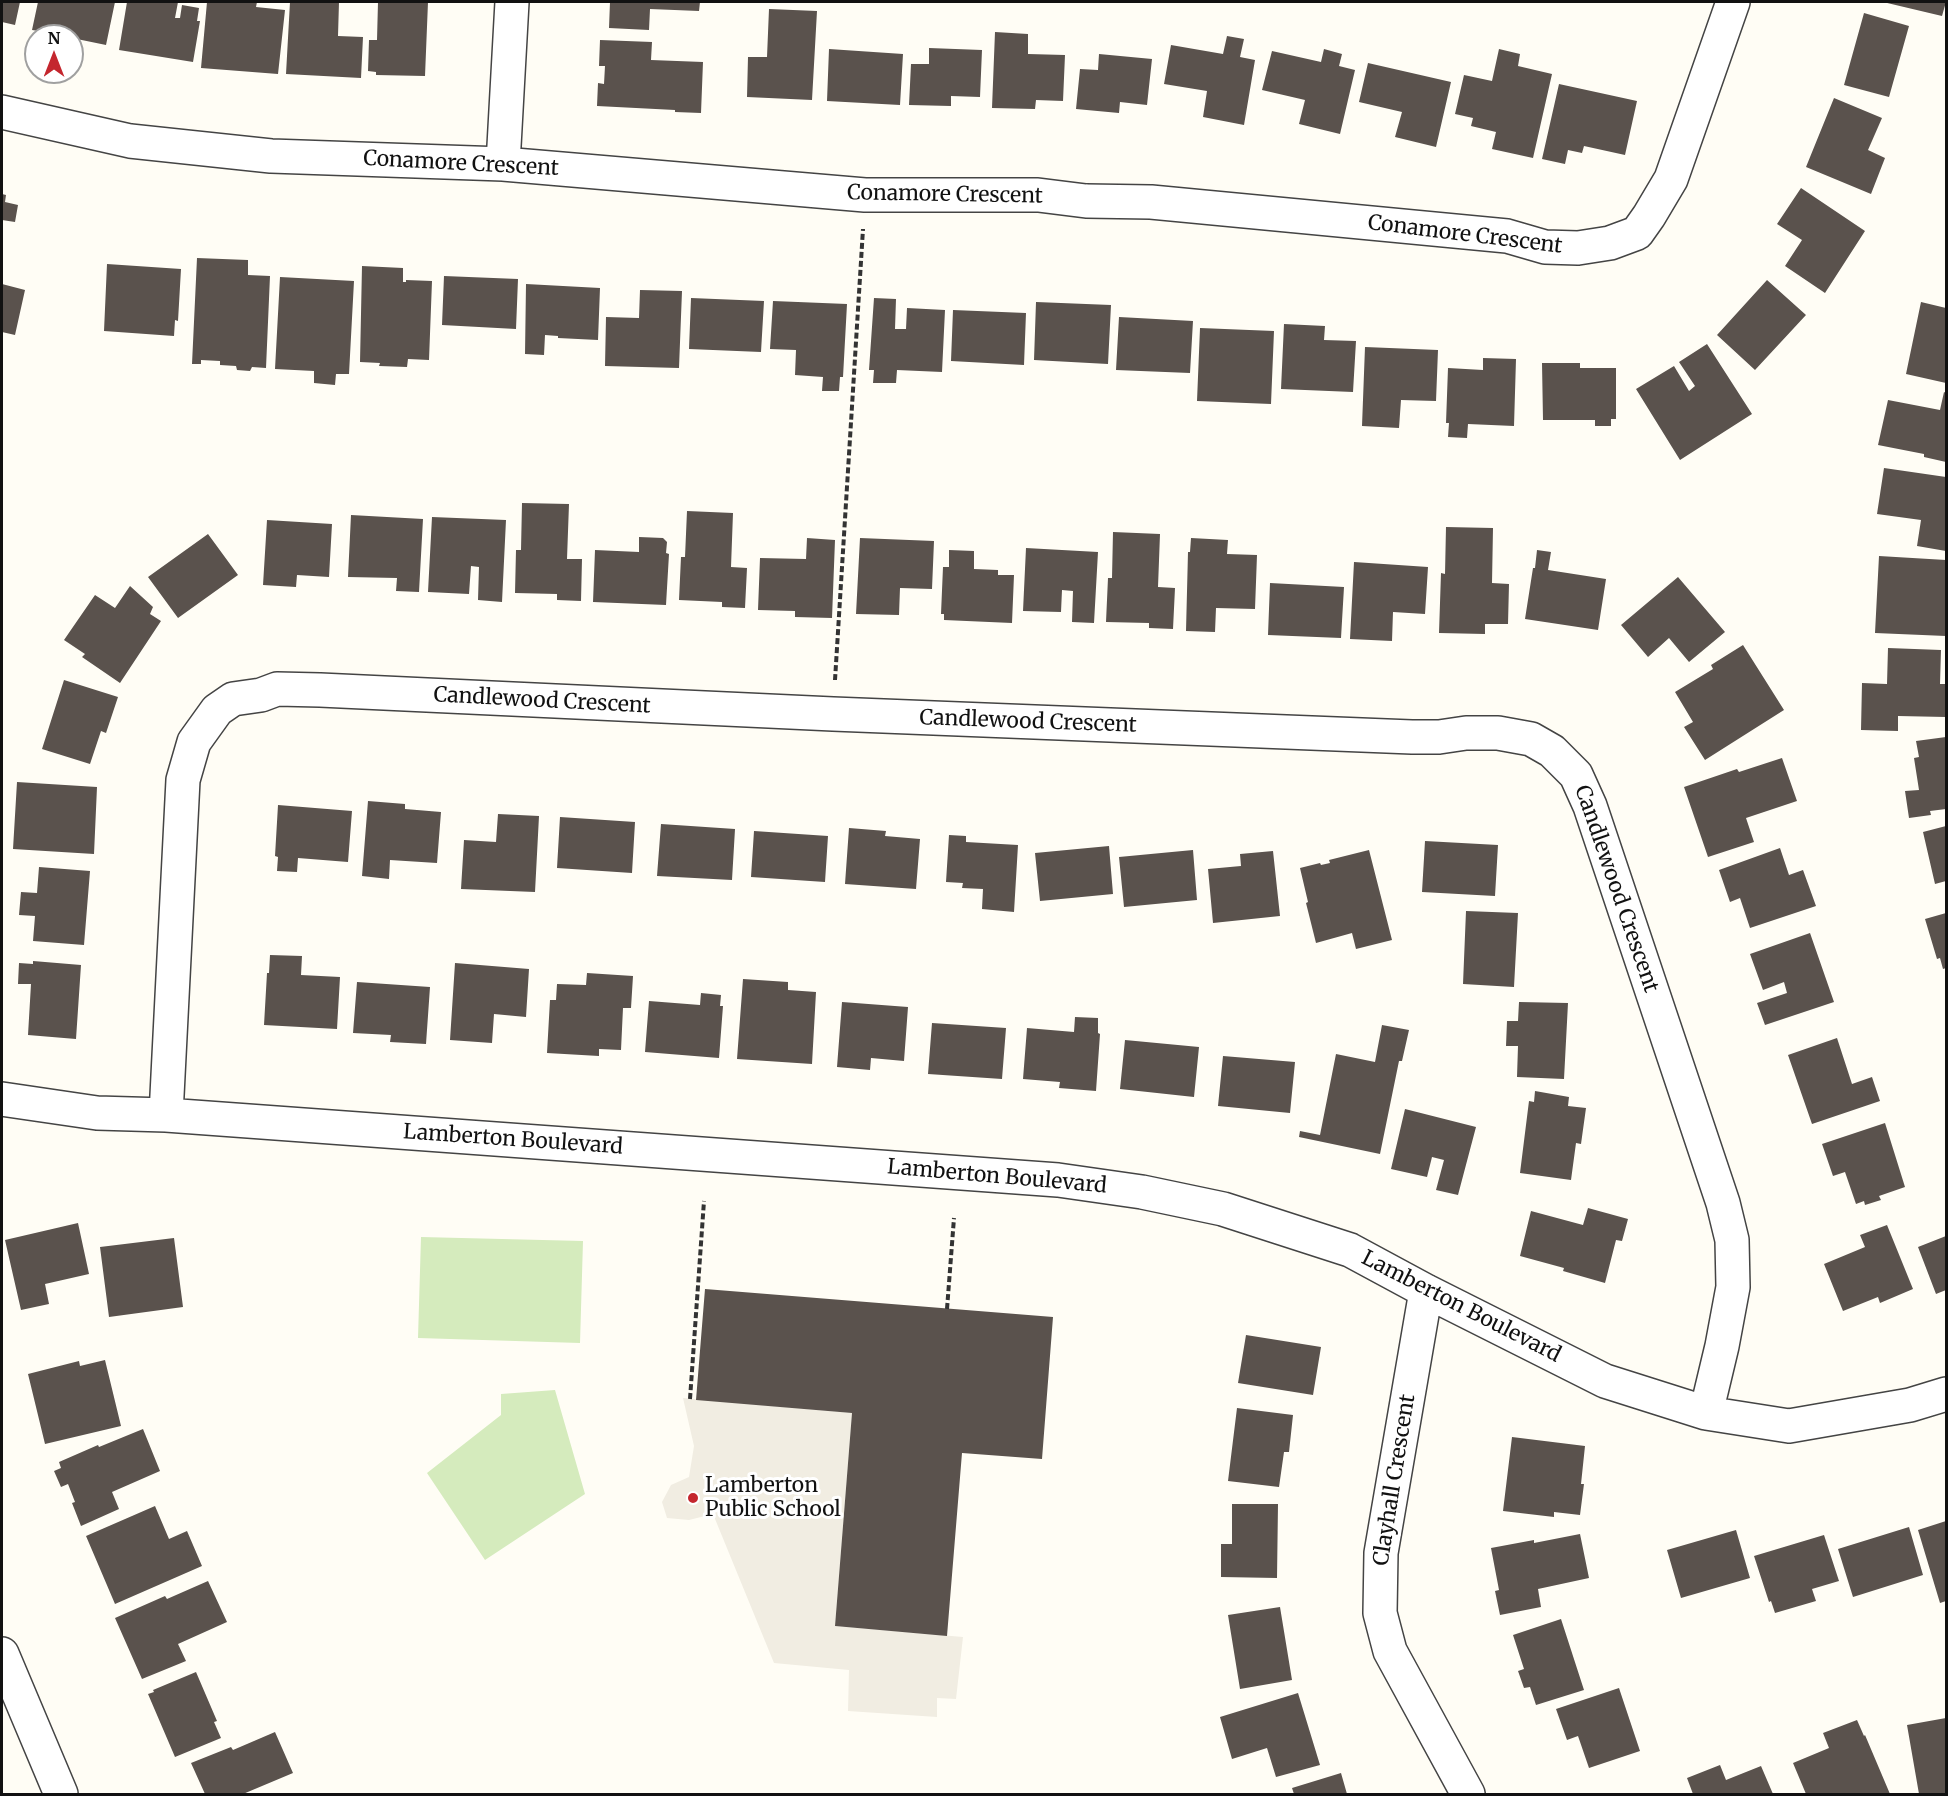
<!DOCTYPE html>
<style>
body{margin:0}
#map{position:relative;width:1948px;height:1796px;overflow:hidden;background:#fffdf5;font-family:Merriweather,serif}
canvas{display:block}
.frame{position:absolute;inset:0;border:3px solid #111;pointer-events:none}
.north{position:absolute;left:24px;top:24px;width:60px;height:60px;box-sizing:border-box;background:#fff;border:2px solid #a0a0a0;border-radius:50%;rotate:0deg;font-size:16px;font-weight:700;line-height:24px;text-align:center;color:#111}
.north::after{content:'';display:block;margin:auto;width:21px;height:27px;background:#c4262e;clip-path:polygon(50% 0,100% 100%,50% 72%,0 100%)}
</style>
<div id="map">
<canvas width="1948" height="1796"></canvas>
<div class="frame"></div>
<div class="north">N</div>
</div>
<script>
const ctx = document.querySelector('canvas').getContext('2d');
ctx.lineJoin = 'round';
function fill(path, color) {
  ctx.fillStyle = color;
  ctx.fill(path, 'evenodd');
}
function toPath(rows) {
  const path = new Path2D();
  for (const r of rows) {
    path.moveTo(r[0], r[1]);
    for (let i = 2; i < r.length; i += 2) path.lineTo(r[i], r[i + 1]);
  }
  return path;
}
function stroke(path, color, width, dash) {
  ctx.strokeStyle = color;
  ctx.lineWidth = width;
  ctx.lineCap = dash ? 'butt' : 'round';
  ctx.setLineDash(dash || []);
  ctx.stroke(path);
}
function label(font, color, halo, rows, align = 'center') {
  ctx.font = font + ' Merriweather,serif';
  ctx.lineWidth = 6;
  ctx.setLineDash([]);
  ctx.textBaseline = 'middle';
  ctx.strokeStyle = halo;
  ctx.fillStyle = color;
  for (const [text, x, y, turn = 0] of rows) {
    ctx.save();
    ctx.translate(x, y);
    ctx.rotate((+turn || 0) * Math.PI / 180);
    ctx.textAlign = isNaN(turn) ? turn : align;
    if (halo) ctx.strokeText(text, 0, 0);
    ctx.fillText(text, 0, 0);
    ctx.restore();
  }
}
const green = toPath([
 [421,1237,583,1241,580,1343,418,1338],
 [555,1390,585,1494,485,1560,427,1473,501,1415,501,1394]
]);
const plaza = toPath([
 [683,1398,852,1413,835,1626,963,1637,956,1699,937,1698,937,1717,848,1711,849,1670,774,1663,713,1514,689,1520,667,1518,662,1502,671,1485,689,1477,694,1446]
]);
const building = toPath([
 [2,2,20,2,15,25,2,22],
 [38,2,115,2,106,45,72,38,72,36,32,30],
 [127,2,178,2,175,18,180,18,182,5,199,8,197,21,200,21,193,62,119,50],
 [207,2,257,2,256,7,285,10,278,74,201,68],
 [290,2,339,2,338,36,363,37,361,78,286,74],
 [378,2,428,2,425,76,376,75,376,72,368,71,369,40,377,40],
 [610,2,700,2,699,11,650,9,649,30,609,28],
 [1883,2,1946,2,1942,16],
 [769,9,817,11,812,100,747,97,748,57,767,57],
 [1864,13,1909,26,1889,97,1844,85],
 [995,32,1028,34,1028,54,1065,55,1063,101,1036,100,1035,109,992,108],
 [1227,36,1244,39,1240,57,1255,60,1244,125,1203,117,1207,91,1164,84,1171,45,1223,54],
 [600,40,652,42,651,60,703,62,701,113,675,112,675,110,597,106,598,83,604,84,605,66,599,66],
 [929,48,982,50,980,97,951,96,951,106,909,105,911,64,929,64],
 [829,49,903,54,900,105,827,101],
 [1324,49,1342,54,1339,66,1355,70,1340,134,1299,124,1305,100,1262,90,1272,51,1321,62],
 [1499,49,1520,54,1518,66,1552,74,1533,158,1492,149,1496,132,1471,126,1473,118,1455,114,1464,75,1492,81],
 [1099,54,1152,59,1147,105,1120,102,1119,113,1076,109,1080,69,1098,70],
 [1368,63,1451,82,1436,147,1395,137,1402,112,1359,102],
 [1559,84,1637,101,1625,155,1584,146,1582,153,1568,150,1565,164,1542,159],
 [1834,98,1882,118,1868,150,1885,158,1871,194,1806,167],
 [1801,188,1865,231,1825,293,1785,266,1802,240,1777,224],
 [2,194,6,195,5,202,18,205,15,222,2,220],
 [197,258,248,260,248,275,270,276,266,368,252,367,250,371,237,370,236,366,220,365,220,361,201,360,201,364,192,364],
 [107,264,181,269,178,321,175,320,174,336,104,331],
 [362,266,403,268,403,282,406,282,406,280,432,281,429,360,408,359,407,367,379,366,380,363,360,362],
 [444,276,518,279,516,329,442,325],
 [280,277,354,281,349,374,336,374,335,385,314,383,314,371,275,369],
 [1767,280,1806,315,1755,370,1717,335],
 [2,284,25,290,15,335,2,332],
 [526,284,600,288,598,340,558,338,558,336,545,335,544,355,525,354],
 [640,290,682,291,679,368,605,366,606,317,639,318],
 [691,298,764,301,761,352,689,349],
 [874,298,896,299,895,329,906,329,907,308,945,310,942,372,897,370,896,383,873,383,874,370,869,370],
 [773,301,847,304,843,377,840,377,839,391,822,391,823,377,795,375,796,350,770,349],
 [1036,302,1111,305,1108,364,1034,360],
 [1921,302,1946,308,1946,383,1906,374],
 [953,310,1026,313,1024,365,951,361],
 [1119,317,1193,321,1190,373,1116,370],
 [1284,324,1325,326,1324,340,1356,341,1353,392,1281,389],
 [1200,328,1274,331,1271,404,1197,401],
 [1707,344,1752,414,1680,460,1636,389,1674,366,1689,391,1695,386,1679,362],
 [1365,347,1438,350,1436,401,1401,400,1399,428,1362,426],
 [1483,358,1516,359,1514,426,1468,424,1467,438,1448,437,1449,423,1446,423,1448,368,1483,370],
 [1542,363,1580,363,1580,368,1616,368,1616,419,1611,419,1611,426,1595,426,1595,420,1543,420],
 [1944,392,1946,393,1946,462,1924,457,1924,454,1878,445,1888,400,1940,410],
 [1884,468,1946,477,1946,551,1917,546,1921,520,1877,514],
 [522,503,569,504,567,559,582,559,581,601,557,600,557,594,515,593,516,550,521,550],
 [687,511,733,513,731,567,747,568,745,608,722,607,722,602,679,600,681,557,685,557],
 [351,515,423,519,419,592,396,591,397,578,348,577],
 [432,517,506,520,502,602,478,600,479,567,471,566,469,594,428,592],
 [267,520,332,524,329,577,297,575,296,587,263,585],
 [1446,527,1493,528,1492,583,1509,584,1508,624,1485,624,1485,634,1439,633,1441,573,1445,574],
 [1113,532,1160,534,1158,587,1175,588,1173,629,1149,628,1149,623,1106,622,1108,578,1112,578],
 [208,534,238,575,178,618,148,577],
 [639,537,663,538,667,542,666,553,669,554,666,605,593,602,595,550,639,552],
 [807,538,835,540,832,618,795,617,795,611,758,610,760,558,806,559],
 [860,538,934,541,932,589,900,588,899,615,856,614],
 [1191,538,1228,540,1227,554,1257,555,1255,609,1216,608,1215,632,1186,631,1188,552,1190,552],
 [1026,548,1098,552,1094,623,1072,622,1073,591,1062,590,1061,612,1023,611],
 [949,550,974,551,974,569,998,570,998,575,1014,575,1012,623,944,620,944,614,941,614,943,567,949,567],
 [1537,550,1551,552,1548,570,1606,579,1598,630,1525,619,1533,568,1535,568],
 [1879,556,1946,560,1946,636,1875,633],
 [1354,562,1428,567,1425,614,1393,612,1392,641,1350,639],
 [1678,577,1725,632,1689,662,1669,638,1648,657,1621,625],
 [1270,583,1344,587,1341,638,1268,635],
 [130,586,153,607,150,614,161,621,120,683,82,657,85,654,64,640,95,595,115,608],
 [1743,645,1784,710,1705,760,1684,727,1693,722,1675,692,1713,669,1711,665],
 [1888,648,1941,650,1940,684,1946,684,1946,717,1898,716,1898,731,1861,730,1862,683,1887,684],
 [64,680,118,697,106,733,101,731,90,764,42,749],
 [1946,737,1946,809,1930,811,1931,815,1909,818,1905,791,1919,790,1914,758,1919,757,1916,741],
 [1782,758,1797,801,1746,818,1754,842,1708,857,1684,787,1737,769,1739,772],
 [17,782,97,787,94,854,13,849],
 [368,801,405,804,405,809,441,812,437,863,390,860,389,879,362,876],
 [278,805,352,811,348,862,298,858,297,872,277,871,278,857,275,856],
 [498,814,539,816,535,892,461,889,464,840,496,842],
 [560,817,635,822,632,873,557,868],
 [661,824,735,829,732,880,657,876],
 [1946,826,1946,881,1935,884,1923,832],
 [849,828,886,831,885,836,920,839,916,889,845,884],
 [754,831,828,836,825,882,751,877],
 [949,835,966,836,966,842,1018,845,1014,912,982,909,983,889,962,888,963,883,946,882],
 [1425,841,1498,845,1495,896,1422,892],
 [1109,846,1113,894,1040,901,1035,853],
 [1780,848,1789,875,1803,870,1816,906,1750,928,1740,898,1730,902,1719,870],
 [1193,850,1197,900,1124,907,1119,857],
 [1369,850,1392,940,1356,949,1352,933,1316,943,1306,903,1308,902,1300,868,1320,863,1321,865,1330,863,1329,860],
 [1273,851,1280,916,1213,923,1208,869,1241,866,1240,854],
 [39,867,90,871,84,945,33,941,35,916,19,915,21,892,37,893],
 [1466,911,1518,913,1514,987,1463,984],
 [1946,913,1946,968,1943,969,1940,958,1937,959,1925,919],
 [1810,933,1834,1002,1765,1025,1757,1003,1787,993,1784,982,1763,990,1750,954],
 [270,955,302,956,301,975,340,977,337,1029,264,1025,267,973,269,973],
 [33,961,81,965,76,1039,28,1035,31,984,18,984,19,963,33,964],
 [455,963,529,969,526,1017,494,1014,492,1043,450,1040],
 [587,973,633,976,631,1008,623,1008,621,1050,599,1049,599,1056,547,1053,550,1000,556,1000,557,984,586,985],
 [743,979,788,982,788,990,816,992,812,1064,737,1059],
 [357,982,430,987,426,1044,390,1042,391,1035,353,1033],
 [701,993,721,995,720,1006,723,1006,719,1058,645,1052,649,1001,700,1005],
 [842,1002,908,1007,904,1061,871,1058,870,1070,837,1067],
 [1519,1002,1568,1003,1564,1079,1517,1077,1518,1046,1506,1046,1507,1021,1518,1021],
 [1075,1017,1098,1018,1098,1033,1100,1034,1096,1091,1059,1088,1060,1082,1023,1079,1027,1028,1074,1032],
 [932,1023,1006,1028,1002,1079,928,1074],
 [1382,1025,1409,1030,1402,1061,1399,1061,1380,1154,1299,1137,1300,1131,1320,1135,1336,1054,1375,1062],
 [1837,1038,1852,1084,1872,1077,1880,1101,1812,1124,1788,1055],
 [1125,1040,1199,1047,1194,1097,1120,1089],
 [1223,1056,1295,1062,1290,1113,1218,1106],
 [1535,1091,1569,1097,1568,1106,1586,1108,1581,1144,1576,1143,1571,1180,1520,1173,1529,1101,1534,1102],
 [1405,1109,1476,1127,1458,1195,1436,1190,1444,1160,1432,1157,1427,1177,1391,1169],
 [1885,1123,1905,1187,1879,1196,1881,1200,1865,1205,1864,1201,1856,1204,1845,1172,1833,1176,1822,1144],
 [1588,1208,1628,1219,1622,1241,1616,1240,1605,1283,1563,1271,1564,1268,1520,1256,1531,1211,1583,1225],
 [78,1223,89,1274,45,1284,49,1304,21,1310,5,1240],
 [1887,1225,1913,1289,1880,1303,1878,1297,1843,1311,1824,1264,1865,1247,1860,1235],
 [1946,1236,1946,1290,1936,1294,1918,1247],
 [174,1238,183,1307,109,1317,100,1247],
 [705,1289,1053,1317,1042,1459,962,1453,947,1636,835,1626,852,1413,696,1400],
 [1246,1335,1321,1347,1313,1395,1238,1383],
 [105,1360,121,1426,45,1444,28,1374,79,1361,80,1366],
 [1237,1408,1293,1415,1289,1452,1284,1452,1279,1487,1228,1481],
 [143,1429,160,1471,112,1492,119,1509,81,1526,72,1503,75,1502,68,1484,61,1487,54,1471,61,1468,59,1462,98,1445,99,1447],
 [1512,1437,1585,1446,1581,1484,1584,1484,1580,1515,1554,1512,1554,1517,1503,1511],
 [1232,1504,1278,1504,1277,1578,1221,1577,1221,1544,1232,1544],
 [155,1506,169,1539,187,1531,202,1566,115,1604,86,1536],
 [1946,1521,1946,1601,1940,1603,1918,1530],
 [1909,1527,1923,1575,1853,1597,1838,1549],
 [1736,1530,1750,1578,1681,1598,1667,1550],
 [1580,1534,1589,1578,1538,1589,1541,1607,1500,1615,1495,1591,1499,1590,1491,1548,1534,1540,1534,1543],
 [1824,1535,1839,1581,1812,1589,1816,1601,1775,1613,1771,1601,1769,1602,1754,1556],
 [208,1581,227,1622,178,1644,186,1661,142,1679,115,1618,165,1596,167,1599],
 [1280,1607,1292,1680,1240,1689,1228,1615],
 [1561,1619,1584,1690,1536,1705,1530,1687,1524,1688,1518,1671,1524,1669,1513,1635],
 [196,1672,217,1721,214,1722,221,1738,175,1757,148,1694,154,1692,153,1690],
 [1619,1688,1640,1751,1589,1768,1578,1736,1567,1740,1556,1709],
 [1298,1693,1320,1765,1276,1777,1267,1748,1232,1759,1220,1717],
 [1946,1718,1946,1794,1919,1794,1907,1725],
 [1857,1720,1864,1736,1865,1735,1890,1794,1806,1794,1793,1763,1829,1748,1823,1733],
 [275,1732,293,1773,243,1794,205,1794,191,1763,231,1747,233,1750],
 [1720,1765,1726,1780,1761,1766,1773,1794,1693,1794,1687,1778],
 [1341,1773,1347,1794,1294,1794,1292,1788]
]);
const path = toPath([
 [835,680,863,229],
 [947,1309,954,1218],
 [690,1399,704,1201]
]);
const minor = toPath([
 [2,112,130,141,271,156,503,164,865,195,1038,195,1086,201,1151,202,1507,236,1545,247,1578,248,1610,243,1637,233,1649,216,1671,179,1733,2],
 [503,164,512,2],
 [2,1099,97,1113,166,1115,1058,1180,1142,1192,1223,1209,1350,1250,1426,1291,1605,1381,1706,1413,1789,1426,1910,1405,1946,1394],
 [166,1115,183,780,194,742,217,710,233,699,261,695,277,689,320,690,833,714,1412,737,1439,737,1466,733,1498,733,1531,739,1552,751,1576,775,1590,806,1723,1203,1732,1240,1733,1287,1722,1346,1706,1413],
 [1426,1291,1381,1553,1380,1613,1390,1651,1468,1794],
 [2,1654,61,1794]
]);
const markers = [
 [693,1498,6,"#c4262e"]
];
const streetNames = [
 ["Conamore Crescent",461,164,3],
 ["Conamore Crescent",945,195,1],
 ["Conamore Crescent",1465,235,7],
 ["Candlewood Crescent",542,701,3],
 ["Candlewood Crescent",1028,722,2],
 ["Candlewood Crescent",1616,889,71],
 ["Lamberton Boulevard",513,1140,4],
 ["Lamberton Boulevard",997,1177,5],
 ["Lamberton Boulevard",1461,1307,27],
 ["Clayhall Crescent",1395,1480,-81]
];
const poiNames = [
 ["Lamberton",705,1486],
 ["Public School",705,1510]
];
fill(green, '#d5ebbd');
fill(plaza, '#f1ede2');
fill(building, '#5a524d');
stroke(minor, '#444', 36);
stroke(path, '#333', 4, [6, 3]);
stroke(minor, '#fff', 33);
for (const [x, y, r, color] of markers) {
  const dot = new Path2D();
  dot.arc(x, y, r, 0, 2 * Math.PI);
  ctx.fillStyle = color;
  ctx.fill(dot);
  stroke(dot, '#fff', 2);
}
label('21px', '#111', '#fff', streetNames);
label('21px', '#111', '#fff', poiNames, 'left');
</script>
